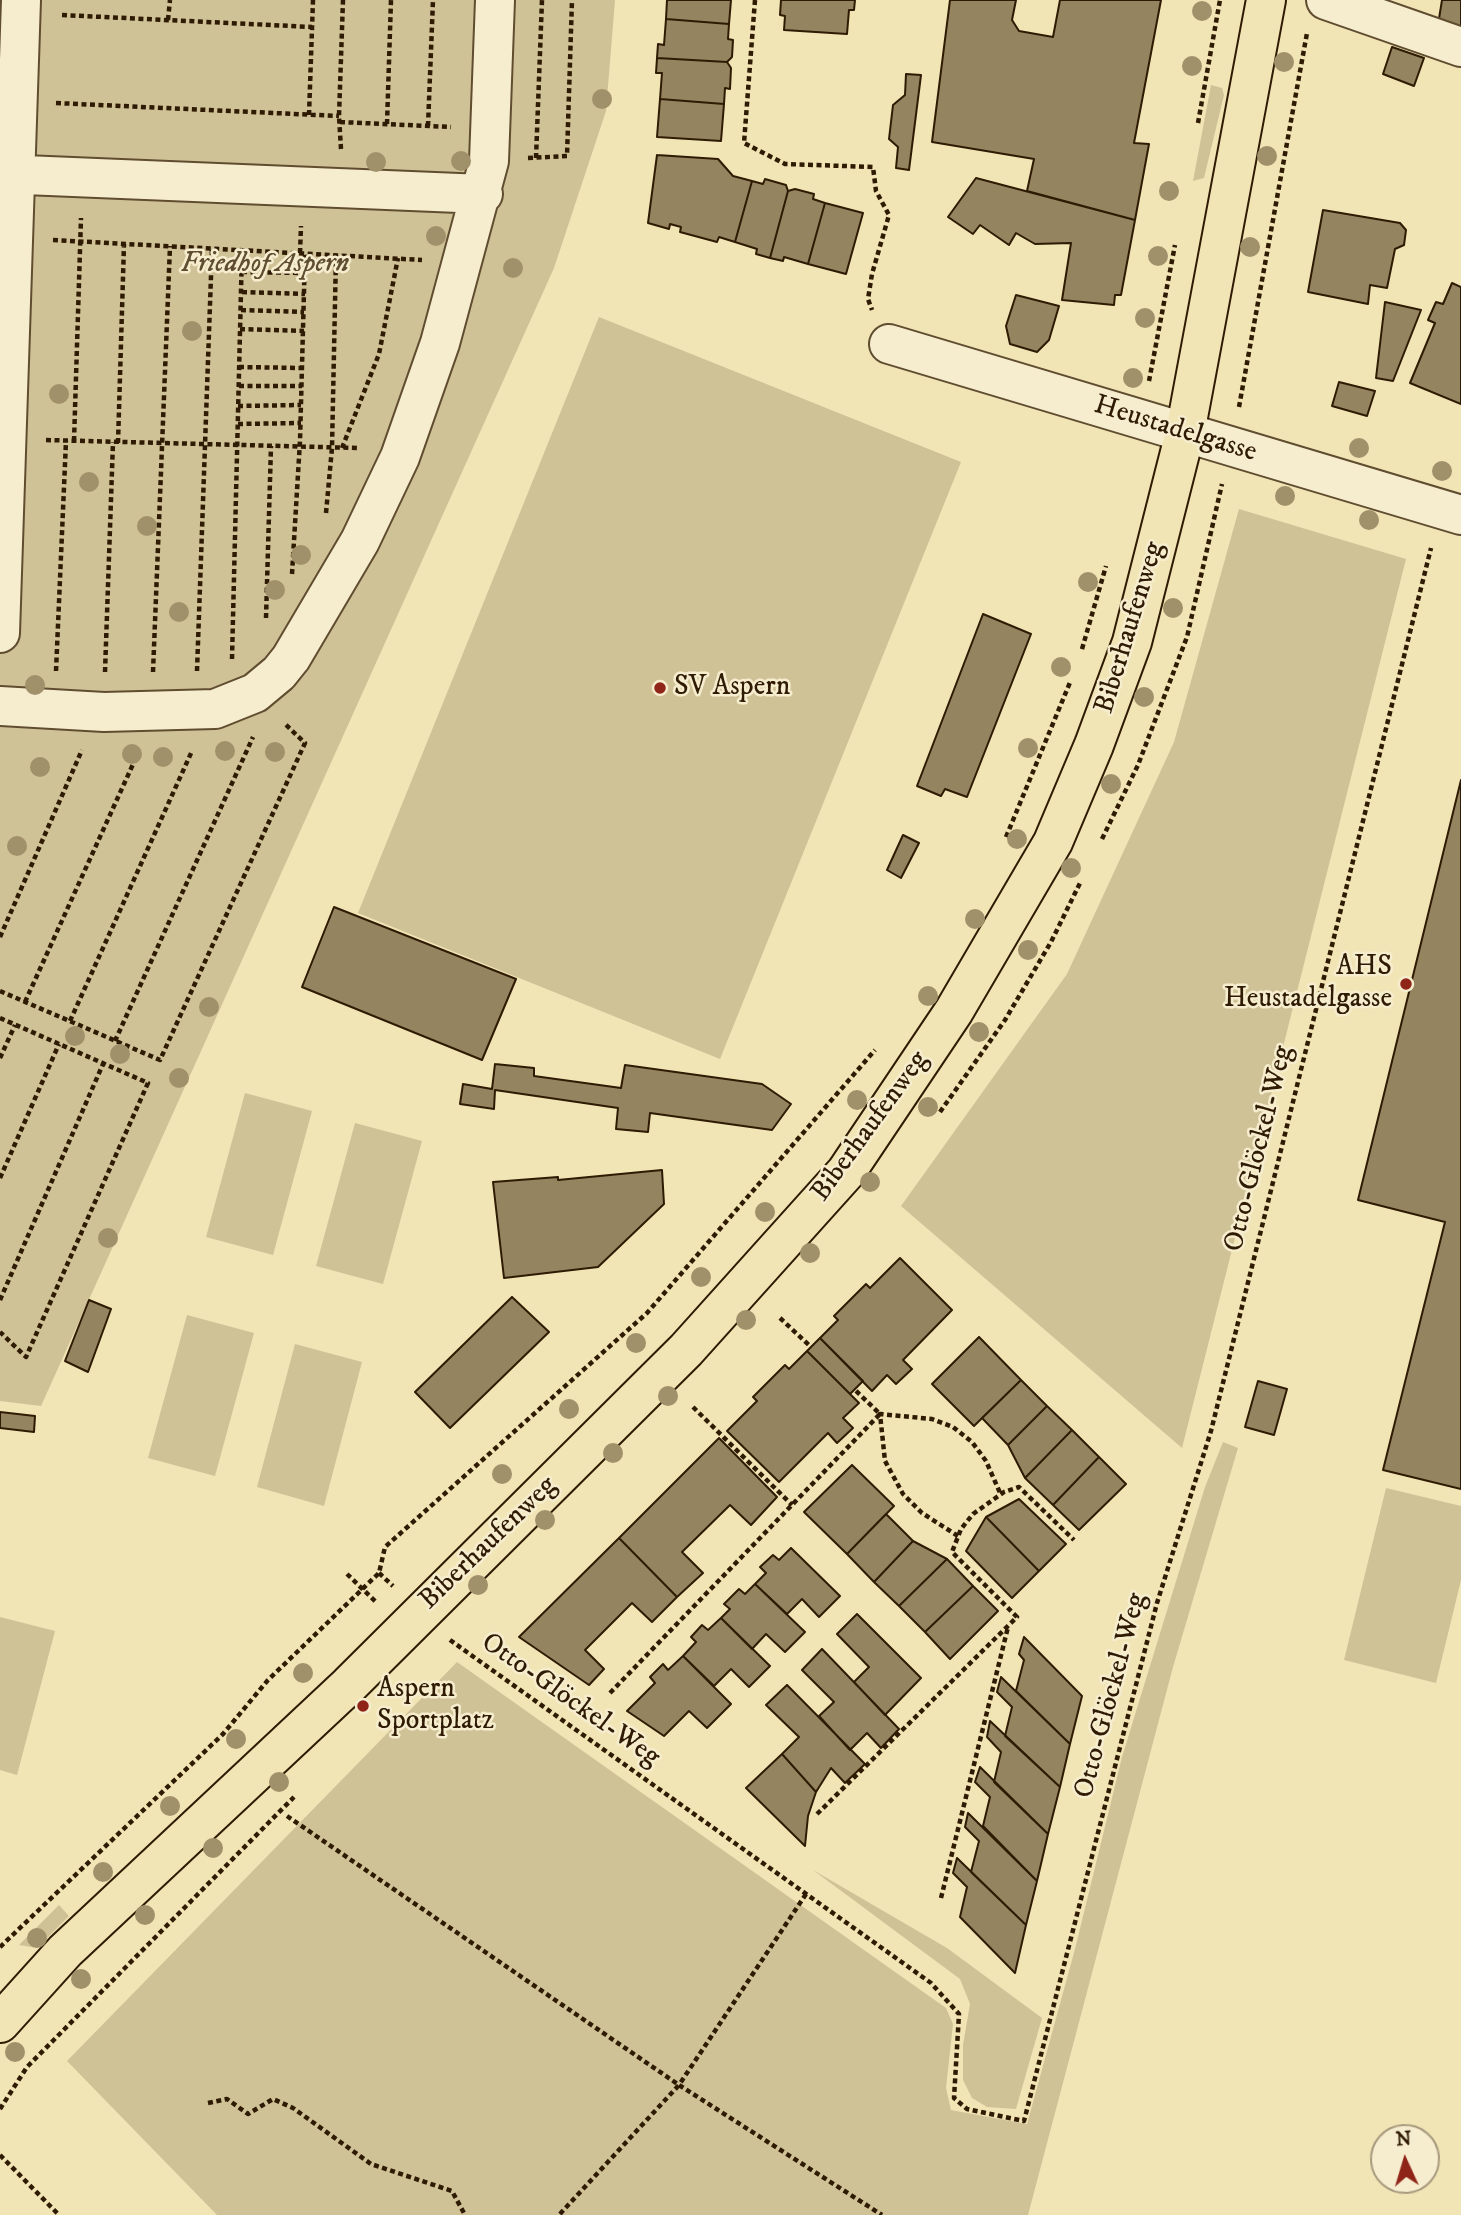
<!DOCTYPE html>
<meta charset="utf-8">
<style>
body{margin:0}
#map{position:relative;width:1461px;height:2215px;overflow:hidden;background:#f1e4b5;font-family:"IM FELL DW Pica",serif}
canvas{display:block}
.north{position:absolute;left:1370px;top:2124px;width:70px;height:70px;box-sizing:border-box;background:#f6edcf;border:2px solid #a6997d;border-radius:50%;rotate:356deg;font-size:19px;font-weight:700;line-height:28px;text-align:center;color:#2f1b03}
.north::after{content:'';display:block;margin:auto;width:24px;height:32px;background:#8f2418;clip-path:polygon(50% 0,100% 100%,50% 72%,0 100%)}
</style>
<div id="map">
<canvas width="1461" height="2215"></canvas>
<div class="north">N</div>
</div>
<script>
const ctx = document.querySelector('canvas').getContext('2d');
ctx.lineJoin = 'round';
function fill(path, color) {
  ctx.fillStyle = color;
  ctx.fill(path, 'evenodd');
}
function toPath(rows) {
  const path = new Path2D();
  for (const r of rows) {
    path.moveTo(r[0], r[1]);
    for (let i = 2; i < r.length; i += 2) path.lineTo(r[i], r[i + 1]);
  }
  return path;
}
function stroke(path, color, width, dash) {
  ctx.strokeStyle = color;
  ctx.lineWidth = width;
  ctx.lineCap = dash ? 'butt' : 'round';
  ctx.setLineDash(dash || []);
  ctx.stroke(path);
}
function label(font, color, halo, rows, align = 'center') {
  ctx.font = font + ' "IM FELL DW Pica",serif';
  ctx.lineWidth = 5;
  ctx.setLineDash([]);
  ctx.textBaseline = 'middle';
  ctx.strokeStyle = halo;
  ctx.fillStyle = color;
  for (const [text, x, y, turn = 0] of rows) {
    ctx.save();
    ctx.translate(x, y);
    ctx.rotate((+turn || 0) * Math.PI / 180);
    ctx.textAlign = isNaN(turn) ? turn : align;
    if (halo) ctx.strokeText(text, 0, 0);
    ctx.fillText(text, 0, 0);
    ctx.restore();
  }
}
const green = toPath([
 [0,0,615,0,606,111,554,268,41,1406,0,1401],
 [1211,85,1222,88,1224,95,1204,178,1193,181],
 [599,317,961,462,720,1059,358,913],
 [1239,509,1406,559,1182,1448,901,1206,1067,974,1174,742],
 [245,1093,312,1111,273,1255,206,1237],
 [355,1123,422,1141,383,1284,316,1266],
 [187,1315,254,1333,215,1476,148,1458],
 [295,1344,362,1362,324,1506,257,1487],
 [1223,1442,1238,1448,1173,1667,1028,2215,217,2215,67,2061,457,1662,946,2008,953,2024,946,2088,951,2110,1027,2124,1075,1949,1122,1757,1205,1487],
 [1386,1488,1461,1506,1461,1580,1436,1683,1344,1660],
 [0,1617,55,1631,17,1775,0,1770],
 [813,1870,947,1948,1042,2018,1016,2109,987,2107,972,2098,963,2080,963,2045,970,2004,960,1979],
 [59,1905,69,1916,37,1948,19,1945]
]);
const building = toPath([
 [667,0,731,0,729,24,666,19,667,0],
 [781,0,855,0,854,10,849,10,847,34,784,30,785,16,780,15,781,0],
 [950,0,1016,0,1012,20,1019,31,1053,37,1060,0,1161,0,1134,143,1149,144,1135,220,1027,191,1034,159,932,142,950,0],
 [1442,0,1461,0,1461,29,1438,25,1442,0],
 [666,19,729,24,728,39,733,40,732,57,727,62,657,58,658,44,664,45,666,19],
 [1392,47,1424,58,1414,86,1383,74,1392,47],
 [657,58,727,62,731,68,730,89,725,88,724,104,660,99,662,73,656,73,657,58],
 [906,74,921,75,909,170,896,168,898,147,889,139,893,105,905,95,906,74],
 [660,99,724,104,721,141,657,137,660,99],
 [657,155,718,159,733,176,752,181,735,242,719,237,717,242,680,232,681,227,670,224,669,229,648,223,657,155],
 [976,178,1135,220,1121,295,1115,295,1114,305,1062,300,1071,243,1035,244,1016,233,1009,245,980,225,973,234,948,217,976,178],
 [765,179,786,185,788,191,770,258,756,254,757,249,735,242,752,181,763,184,765,179],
 [795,189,814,194,813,199,825,203,808,264,784,257,783,261,770,258,788,191,795,189],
 [825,203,863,213,846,274,808,264,825,203],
 [1323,210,1400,223,1406,230,1404,245,1395,249,1387,288,1370,285,1368,304,1308,292,1323,210],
 [1452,283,1461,287,1461,404,1410,383,1435,323,1428,320,1436,302,1443,304,1452,283],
 [1016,295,1059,306,1049,340,1037,352,1010,344,1006,326,1016,295],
 [1385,302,1421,310,1393,381,1376,378,1385,302],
 [1339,382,1375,391,1367,416,1332,406,1339,382],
 [983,614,1031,634,967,797,945,789,941,796,917,786,983,614],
 [1461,780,1461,1489,1383,1470,1445,1222,1358,1200,1461,780],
 [903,835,919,843,901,878,887,870,903,835],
 [334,907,516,979,482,1060,302,987,334,907],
 [495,1064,534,1068,534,1076,621,1088,625,1065,762,1084,791,1104,772,1130,650,1113,648,1132,616,1129,618,1108,495,1090,494,1109,460,1104,463,1084,492,1089,495,1064],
 [662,1170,664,1204,598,1267,504,1278,493,1182,558,1177,558,1180,662,1170],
 [900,1258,952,1310,903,1360,912,1369,896,1384,887,1375,872,1391,820,1338,838,1320,834,1316,866,1284,870,1288,900,1258],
 [512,1297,549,1332,450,1428,415,1392,512,1297],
 [89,1300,111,1309,88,1372,65,1361,89,1300],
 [979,1337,1021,1380,974,1426,932,1384,979,1337],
 [820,1338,863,1381,850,1394,807,1351,820,1338],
 [807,1351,859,1403,843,1418,853,1428,837,1443,828,1433,779,1482,727,1431,757,1401,753,1397,785,1365,789,1369,807,1351],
 [1021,1380,1047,1406,1008,1445,982,1418,1021,1380],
 [1258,1381,1287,1389,1274,1435,1245,1427,1258,1381],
 [1047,1406,1072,1430,1025,1478,1008,1445,1047,1406],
 [0,1412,35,1416,34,1432,0,1428,0,1412],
 [1072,1430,1099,1457,1053,1505,1025,1478,1072,1430],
 [719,1438,777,1497,751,1525,730,1505,682,1552,703,1573,677,1597,619,1538,719,1438],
 [1099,1457,1126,1484,1079,1530,1053,1505,1099,1457],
 [852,1465,894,1506,847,1554,804,1512,852,1465],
 [1019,1499,1066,1544,1039,1571,986,1517,1019,1499],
 [886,1514,913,1541,874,1582,847,1554,886,1514],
 [986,1517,1039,1571,1012,1598,966,1551,986,1517],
 [619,1538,677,1597,652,1622,632,1603,585,1650,604,1669,589,1685,519,1637,619,1538],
 [913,1541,947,1559,899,1606,874,1582,913,1541],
 [791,1548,840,1596,819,1617,802,1599,787,1614,755,1584,766,1573,760,1567,773,1555,779,1560,791,1548],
 [947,1559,973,1586,925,1632,899,1606,947,1559],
 [755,1584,805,1632,785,1652,766,1634,752,1649,721,1618,730,1609,724,1604,739,1589,745,1594,755,1584],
 [973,1586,998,1611,950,1659,925,1632,973,1586],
 [857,1614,921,1678,885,1715,854,1682,869,1667,837,1634,857,1614],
 [721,1618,770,1666,749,1687,731,1669,714,1686,683,1656,696,1642,691,1637,702,1625,708,1630,721,1618],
 [1024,1637,1082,1696,1070,1744,1016,1691,1024,1660,1019,1654,1024,1637],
 [822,1649,899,1729,881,1748,867,1733,850,1750,819,1716,834,1702,802,1670,822,1649],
 [683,1656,731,1704,707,1728,689,1711,664,1736,627,1711,655,1683,650,1677,663,1664,668,1670,683,1656],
 [1001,1677,1070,1744,1060,1787,1005,1736,1012,1707,997,1692,1001,1677],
 [787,1685,865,1764,845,1783,831,1768,816,1792,782,1754,799,1737,766,1705,787,1685],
 [990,1721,1060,1787,1048,1834,994,1782,1001,1752,987,1737,990,1721],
 [782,1754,816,1792,808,1816,805,1846,746,1788,782,1754],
 [980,1767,1048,1834,1037,1881,983,1826,990,1797,975,1782,980,1767],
 [968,1813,1037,1881,1026,1925,971,1872,979,1841,965,1827,968,1813],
 [957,1858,1026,1925,1015,1973,960,1917,967,1887,953,1873,957,1858]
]);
const path = toPath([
 [755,0,744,143,785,164,873,167,876,191,889,215,872,274,868,299,872,310],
 [62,15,312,27],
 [168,20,170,0],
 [56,103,339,116],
 [309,115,313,0],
 [340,122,451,127],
 [1198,123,1220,0],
 [387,124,391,0],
 [428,126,433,0],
 [341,149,339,116,343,0],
 [528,158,567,156,572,0],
 [536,158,542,0],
 [53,240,422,260],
 [300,253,301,226],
 [242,272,305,273],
 [242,292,305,294],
 [241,310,304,312],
 [240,329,304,331],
 [239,367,302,368],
 [1149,381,1175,245],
 [239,386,302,386],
 [238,406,301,405],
 [1239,407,1307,33],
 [238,424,301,423],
 [46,440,359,448],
 [74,441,81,218],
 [118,443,124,244],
 [342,448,379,354,398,258],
 [326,513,332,448,336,255],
 [292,574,300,441,305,254],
 [266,618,271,446],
 [1082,649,1106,566],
 [232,659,242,250],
 [56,671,66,441],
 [197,671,212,248],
 [105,672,113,442],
 [153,672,170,246],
 [1006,837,1071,680],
 [1102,839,1138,765,1187,637,1222,484],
 [0,937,82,750],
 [0,991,160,1060,305,743,284,723],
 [25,1002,139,751],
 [0,1018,148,1083,26,1357,0,1332],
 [70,1021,192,751],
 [115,1041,253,737],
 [0,1058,15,1025],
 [940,1112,1005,1020,1051,942,1081,881],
 [0,1178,59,1044],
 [0,1300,103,1064],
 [780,1318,811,1347],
 [693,1407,792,1505],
 [958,1536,922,1513,903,1494,885,1461,880,1414,932,1419,953,1427,972,1442,986,1461,1001,1495],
 [379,1573,393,1586],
 [347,1574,376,1602],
 [450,1640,931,1983,959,2014,954,2098,967,2109,1024,2121,1157,1603,1211,1431,1431,548],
 [610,1693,880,1414,854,1389],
 [817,1814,1017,1617,952,1552,961,1529,973,1514,1004,1492,1019,1487,1074,1540],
 [287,1816,679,2085,559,2215],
 [806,1894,679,2085,882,2215],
 [941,1898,1008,1627],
 [0,1947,223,1734,268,1680,379,1573,385,1547,647,1313,875,1050],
 [208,2103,227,2099,248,2114,273,2099,293,2108,371,2164,452,2191,465,2215],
 [0,2109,27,2067,294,1797],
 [0,2155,59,2215]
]);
const minor = toPath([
 [1326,0,1461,47],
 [0,174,483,194],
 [889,344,1461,515],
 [0,633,21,0],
 [0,706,104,712,215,709,255,693,279,673,291,658,360,541,400,457,440,343,489,161,495,0]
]);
const major = toPath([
 [0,2023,65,1951,349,1685,686,1350,846,1172,954,1011,1053,842,1094,745,1132,642,1185,433,1266,0]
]);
const trees = [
 [1202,11],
 [1284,62],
 [1192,66],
 [602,99],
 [1267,156],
 [461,161],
 [376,162],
 [1169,191],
 [436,236],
 [1250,247],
 [1158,256],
 [513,268],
 [1145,318],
 [192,331],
 [1133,378],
 [59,394],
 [1359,448],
 [1442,471],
 [89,482],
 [1285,496],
 [1369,520],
 [147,526],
 [301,555],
 [1088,582],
 [275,590],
 [1173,608],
 [179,612],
 [1061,667],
 [35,685],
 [1144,697],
 [1028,748],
 [225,751],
 [275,752],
 [132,754],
 [163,757],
 [40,767],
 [1111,784],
 [1017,839],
 [17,846],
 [1071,868],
 [975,919],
 [1028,950],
 [928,996],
 [209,1007],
 [979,1032],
 [75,1036],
 [120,1054],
 [179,1078],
 [857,1100],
 [928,1107],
 [870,1182],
 [765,1212],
 [108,1238],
 [810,1253],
 [701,1277],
 [746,1320],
 [636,1343],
 [668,1396],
 [569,1409],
 [613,1453],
 [502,1474],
 [545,1520],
 [478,1585],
 [303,1673],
 [236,1739],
 [279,1782],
 [170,1806],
 [213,1848],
 [103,1872],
 [145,1915],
 [37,1938],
 [81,1979],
 [15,2052]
];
const markers = [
 [660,688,7,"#8f2418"],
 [1406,984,7,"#8f2418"],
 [363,1706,7,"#8f2418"]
];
const parkNames = [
 ["Friedhof Aspern",265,265]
];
const streetNames = [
 ["Heustadelgasse",1175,430,17],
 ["Biberhaufenweg",1131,628,-73],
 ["Biberhaufenweg",871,1127,-54],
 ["Otto-Glöckel-Weg",1260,1149,-76],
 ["Biberhaufenweg",489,1544,-44],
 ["Otto-Glöckel-Weg",1112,1696,-75],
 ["Otto-Glöckel-Weg",570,1701,35]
];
const poiNames = [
 ["SV Aspern",674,688],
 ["AHS",1392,968,"right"],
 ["Heustadelgasse",1392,1000,"right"],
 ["Aspern",377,1690],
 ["Sportplatz",377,1722]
];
fill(green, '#d0c297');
fill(building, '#948460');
stroke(building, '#2f1b03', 2);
stroke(minor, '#604d30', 42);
stroke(major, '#2f1b03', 42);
stroke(path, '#2f1b03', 4.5, [5, 3.5]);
stroke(minor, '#f6edcf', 38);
stroke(major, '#f1e4b5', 38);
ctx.fillStyle = '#a1916b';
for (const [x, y] of trees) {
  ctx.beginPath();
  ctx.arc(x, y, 10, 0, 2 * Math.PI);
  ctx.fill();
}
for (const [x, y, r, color] of markers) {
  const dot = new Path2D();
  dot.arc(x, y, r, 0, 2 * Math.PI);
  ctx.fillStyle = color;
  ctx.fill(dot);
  stroke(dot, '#f6edcf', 2.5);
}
label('italic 28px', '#5f4d2f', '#f6edcf', parkNames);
label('28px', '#2f1b03', '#f6edcf', streetNames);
label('28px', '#2f1b03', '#f6edcf', poiNames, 'left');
</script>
